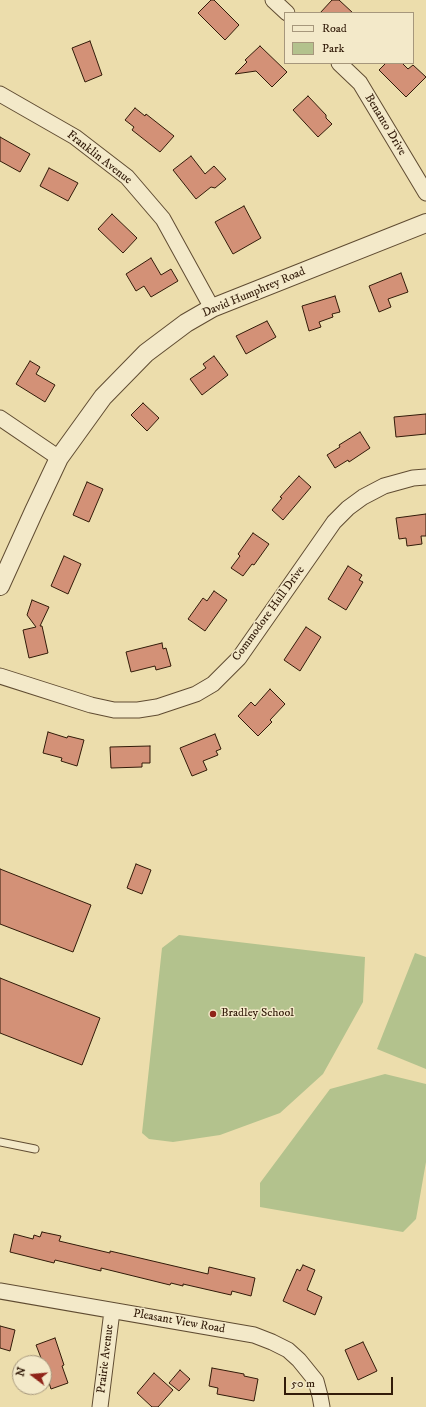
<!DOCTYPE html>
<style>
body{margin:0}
#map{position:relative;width:426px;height:1407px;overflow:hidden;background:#ecddac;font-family:"IM FELL DW Pica",serif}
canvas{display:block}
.legend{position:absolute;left:284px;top:12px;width:130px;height:52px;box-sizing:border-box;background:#f3e9c9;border:1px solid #a6977c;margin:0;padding:5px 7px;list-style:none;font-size:12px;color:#321b09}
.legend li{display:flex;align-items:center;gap:8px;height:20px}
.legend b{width:20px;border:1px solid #a6977c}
.north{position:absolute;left:12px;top:1355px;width:40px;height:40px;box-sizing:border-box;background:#f3e9c9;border:1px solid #a6977c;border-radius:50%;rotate:286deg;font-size:11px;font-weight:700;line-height:16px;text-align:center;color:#321b09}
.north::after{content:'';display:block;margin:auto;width:14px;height:18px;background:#8f2418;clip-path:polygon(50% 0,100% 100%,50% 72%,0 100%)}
.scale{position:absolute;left:284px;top:1377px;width:109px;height:18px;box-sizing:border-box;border:2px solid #321b09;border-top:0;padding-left:5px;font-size:12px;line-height:14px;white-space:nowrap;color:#321b09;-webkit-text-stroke:3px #f3e9c9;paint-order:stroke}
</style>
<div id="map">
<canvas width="426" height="1407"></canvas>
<ul class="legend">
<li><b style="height:5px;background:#f3e9c9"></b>Road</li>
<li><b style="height:11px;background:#b3c28d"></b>Park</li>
</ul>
<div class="north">N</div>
<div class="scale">50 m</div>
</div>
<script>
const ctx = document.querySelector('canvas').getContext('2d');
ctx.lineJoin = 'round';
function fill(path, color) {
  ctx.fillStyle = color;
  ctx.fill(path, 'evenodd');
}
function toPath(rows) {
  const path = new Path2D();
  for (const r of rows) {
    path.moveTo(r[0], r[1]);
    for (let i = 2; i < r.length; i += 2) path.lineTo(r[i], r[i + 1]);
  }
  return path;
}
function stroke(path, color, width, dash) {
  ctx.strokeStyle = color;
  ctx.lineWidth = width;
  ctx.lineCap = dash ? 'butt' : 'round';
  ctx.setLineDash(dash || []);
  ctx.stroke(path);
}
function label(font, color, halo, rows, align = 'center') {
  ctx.font = font + ' "IM FELL DW Pica",serif';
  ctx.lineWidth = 3;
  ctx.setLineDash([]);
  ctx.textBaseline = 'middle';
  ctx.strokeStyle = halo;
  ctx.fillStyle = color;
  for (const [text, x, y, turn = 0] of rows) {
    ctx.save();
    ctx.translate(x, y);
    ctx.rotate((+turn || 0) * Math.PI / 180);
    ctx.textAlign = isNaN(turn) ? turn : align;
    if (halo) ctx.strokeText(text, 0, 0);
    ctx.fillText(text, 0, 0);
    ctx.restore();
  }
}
const green = toPath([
 [179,935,365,957,363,1002,323,1074,280,1113,220,1135,173,1142,149,1139,142,1133,162,948],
 [415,953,426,957,426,1069,377,1049],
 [385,1074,426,1084,426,1162,416,1219,403,1232,260,1207,260,1183,330,1089]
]);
const building = toPath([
 [211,0,214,0,239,25,225,40,198,13,211,0],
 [332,0,339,0,353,13,320,13,332,0],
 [90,41,102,75,85,82,72,48,90,41],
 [260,46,287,72,272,87,256,71,235,74,247,62,245,60,260,46],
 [386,63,402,63,408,69,413,65,426,77,406,97,379,70,386,63],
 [308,96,326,115,326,118,332,124,318,137,293,110,308,96],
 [135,108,145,116,146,114,174,136,160,152,132,130,134,127,125,120,135,108],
 [0,137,30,154,20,172,0,161,0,137],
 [191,156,205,174,214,166,226,179,215,188,211,187,196,199,173,170,191,156],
 [49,168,78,183,68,201,40,186,49,168],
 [244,206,261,238,233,254,215,222,244,206],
 [112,214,137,238,123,253,98,229,112,214],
 [151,258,161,275,171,269,178,281,151,297,144,286,136,291,126,274,151,258],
 [401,273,408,292,388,299,391,307,379,312,369,286,401,273],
 [335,296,340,312,332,314,333,317,319,322,321,327,309,331,302,306,335,296],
 [267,321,276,337,246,354,236,336,267,321],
 [214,356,228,375,202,395,190,379,206,368,203,364,214,356],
 [30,361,40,367,36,374,55,385,45,402,16,384,30,361],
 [143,403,159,418,147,431,131,415,143,403],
 [426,414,426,434,396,437,394,417,426,414],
 [360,432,370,448,349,462,348,460,335,468,327,455,340,447,339,445,360,432],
 [299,476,311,487,283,520,272,510,282,498,280,497,299,476],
 [87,482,103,489,89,522,73,515,87,482],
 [426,514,426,536,421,536,422,544,407,546,406,538,399,539,396,518,426,514],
 [253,533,269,544,254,565,252,564,243,576,231,568,240,556,238,554,253,533],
 [64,556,81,564,68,594,51,586,64,556],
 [348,566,362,575,359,580,363,582,346,610,328,599,348,566],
 [214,591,227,600,205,631,188,619,203,598,207,601,214,591],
 [32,600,49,607,40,626,42,626,48,653,29,658,23,630,36,627,27,615,32,600],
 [306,627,321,637,300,671,284,660,306,627],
 [162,643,163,649,166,648,171,666,156,670,155,666,131,672,126,652,162,643],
 [270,689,285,704,270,720,272,722,258,736,238,716,251,702,255,706,270,689],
 [48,732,67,738,68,736,84,740,77,766,61,761,62,758,43,753,48,732],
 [215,734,221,749,216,751,218,755,203,761,207,770,192,776,180,748,215,734],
 [150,746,150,763,142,763,142,767,111,768,110,747,150,746],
 [136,864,151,870,142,894,127,888,136,864],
 [0,869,91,905,73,952,0,924,0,869],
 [0,978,100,1018,82,1065,0,1033,0,978],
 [42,1232,61,1236,59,1241,110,1253,110,1251,208,1274,209,1267,255,1278,251,1296,232,1291,231,1295,183,1284,183,1286,171,1283,170,1285,101,1268,101,1271,55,1260,54,1263,10,1252,14,1234,33,1239,34,1235,40,1237,42,1232],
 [303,1265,315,1270,307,1290,322,1297,315,1315,283,1301,297,1269,300,1271,303,1265],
 [0,1326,15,1330,10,1351,0,1348,0,1326],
 [55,1338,64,1365,62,1366,68,1383,51,1389,44,1367,44,1363,43,1363,36,1345,55,1338],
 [363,1342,377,1371,358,1380,345,1350,363,1342],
 [212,1368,244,1374,244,1376,258,1379,254,1401,217,1394,218,1388,209,1386,212,1368],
 [180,1370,190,1379,179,1391,169,1383,180,1370],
 [154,1373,173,1390,158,1407,152,1407,137,1393,154,1373]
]);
const service = toPath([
 [0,1142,35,1149]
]);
const minor = toPath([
 [273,0,287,13],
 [339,63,360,83,426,193],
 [0,94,75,137,127,177,163,219,212,308],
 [0,418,59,458],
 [0,676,91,705,114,710,138,710,157,707,196,694,213,684,239,658,334,522,348,508,363,497,384,486,413,478,426,477],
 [0,1291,254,1335,272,1342,288,1350,299,1360,316,1381,320,1396,322,1407],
 [100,1407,112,1311]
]);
const tertiary = toPath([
 [0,586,34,511,59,458,103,397,146,353,186,323,212,308,426,223]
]);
const markers = [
 [213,1014,4,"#8f2418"]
];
const streetNames = [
 ["Benanto Drive",385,125,59],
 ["Franklin Avenue",99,158,38],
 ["David Humphrey Road",254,293,-23],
 ["Commodore Hull Drive",269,614,-54],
 ["Pleasant View Road",179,1322,10],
 ["Prairie Avenue",106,1359,-83]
];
const poiNames = [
 ["Bradley School",221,1014]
];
fill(green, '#b3c28d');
fill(building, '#d39177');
stroke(building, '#321b09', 1);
stroke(service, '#604c32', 9);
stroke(minor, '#604c32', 17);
stroke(tertiary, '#604c32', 20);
stroke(service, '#f3e9c9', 7);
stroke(minor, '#f3e9c9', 15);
stroke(tertiary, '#f3e9c9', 18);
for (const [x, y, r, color] of markers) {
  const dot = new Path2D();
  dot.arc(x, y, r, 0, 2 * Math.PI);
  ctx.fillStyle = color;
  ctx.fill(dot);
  stroke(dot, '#f3e9c9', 1.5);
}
label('12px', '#321b09', '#f3e9c9', streetNames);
label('12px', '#321b09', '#f3e9c9', poiNames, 'left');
</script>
